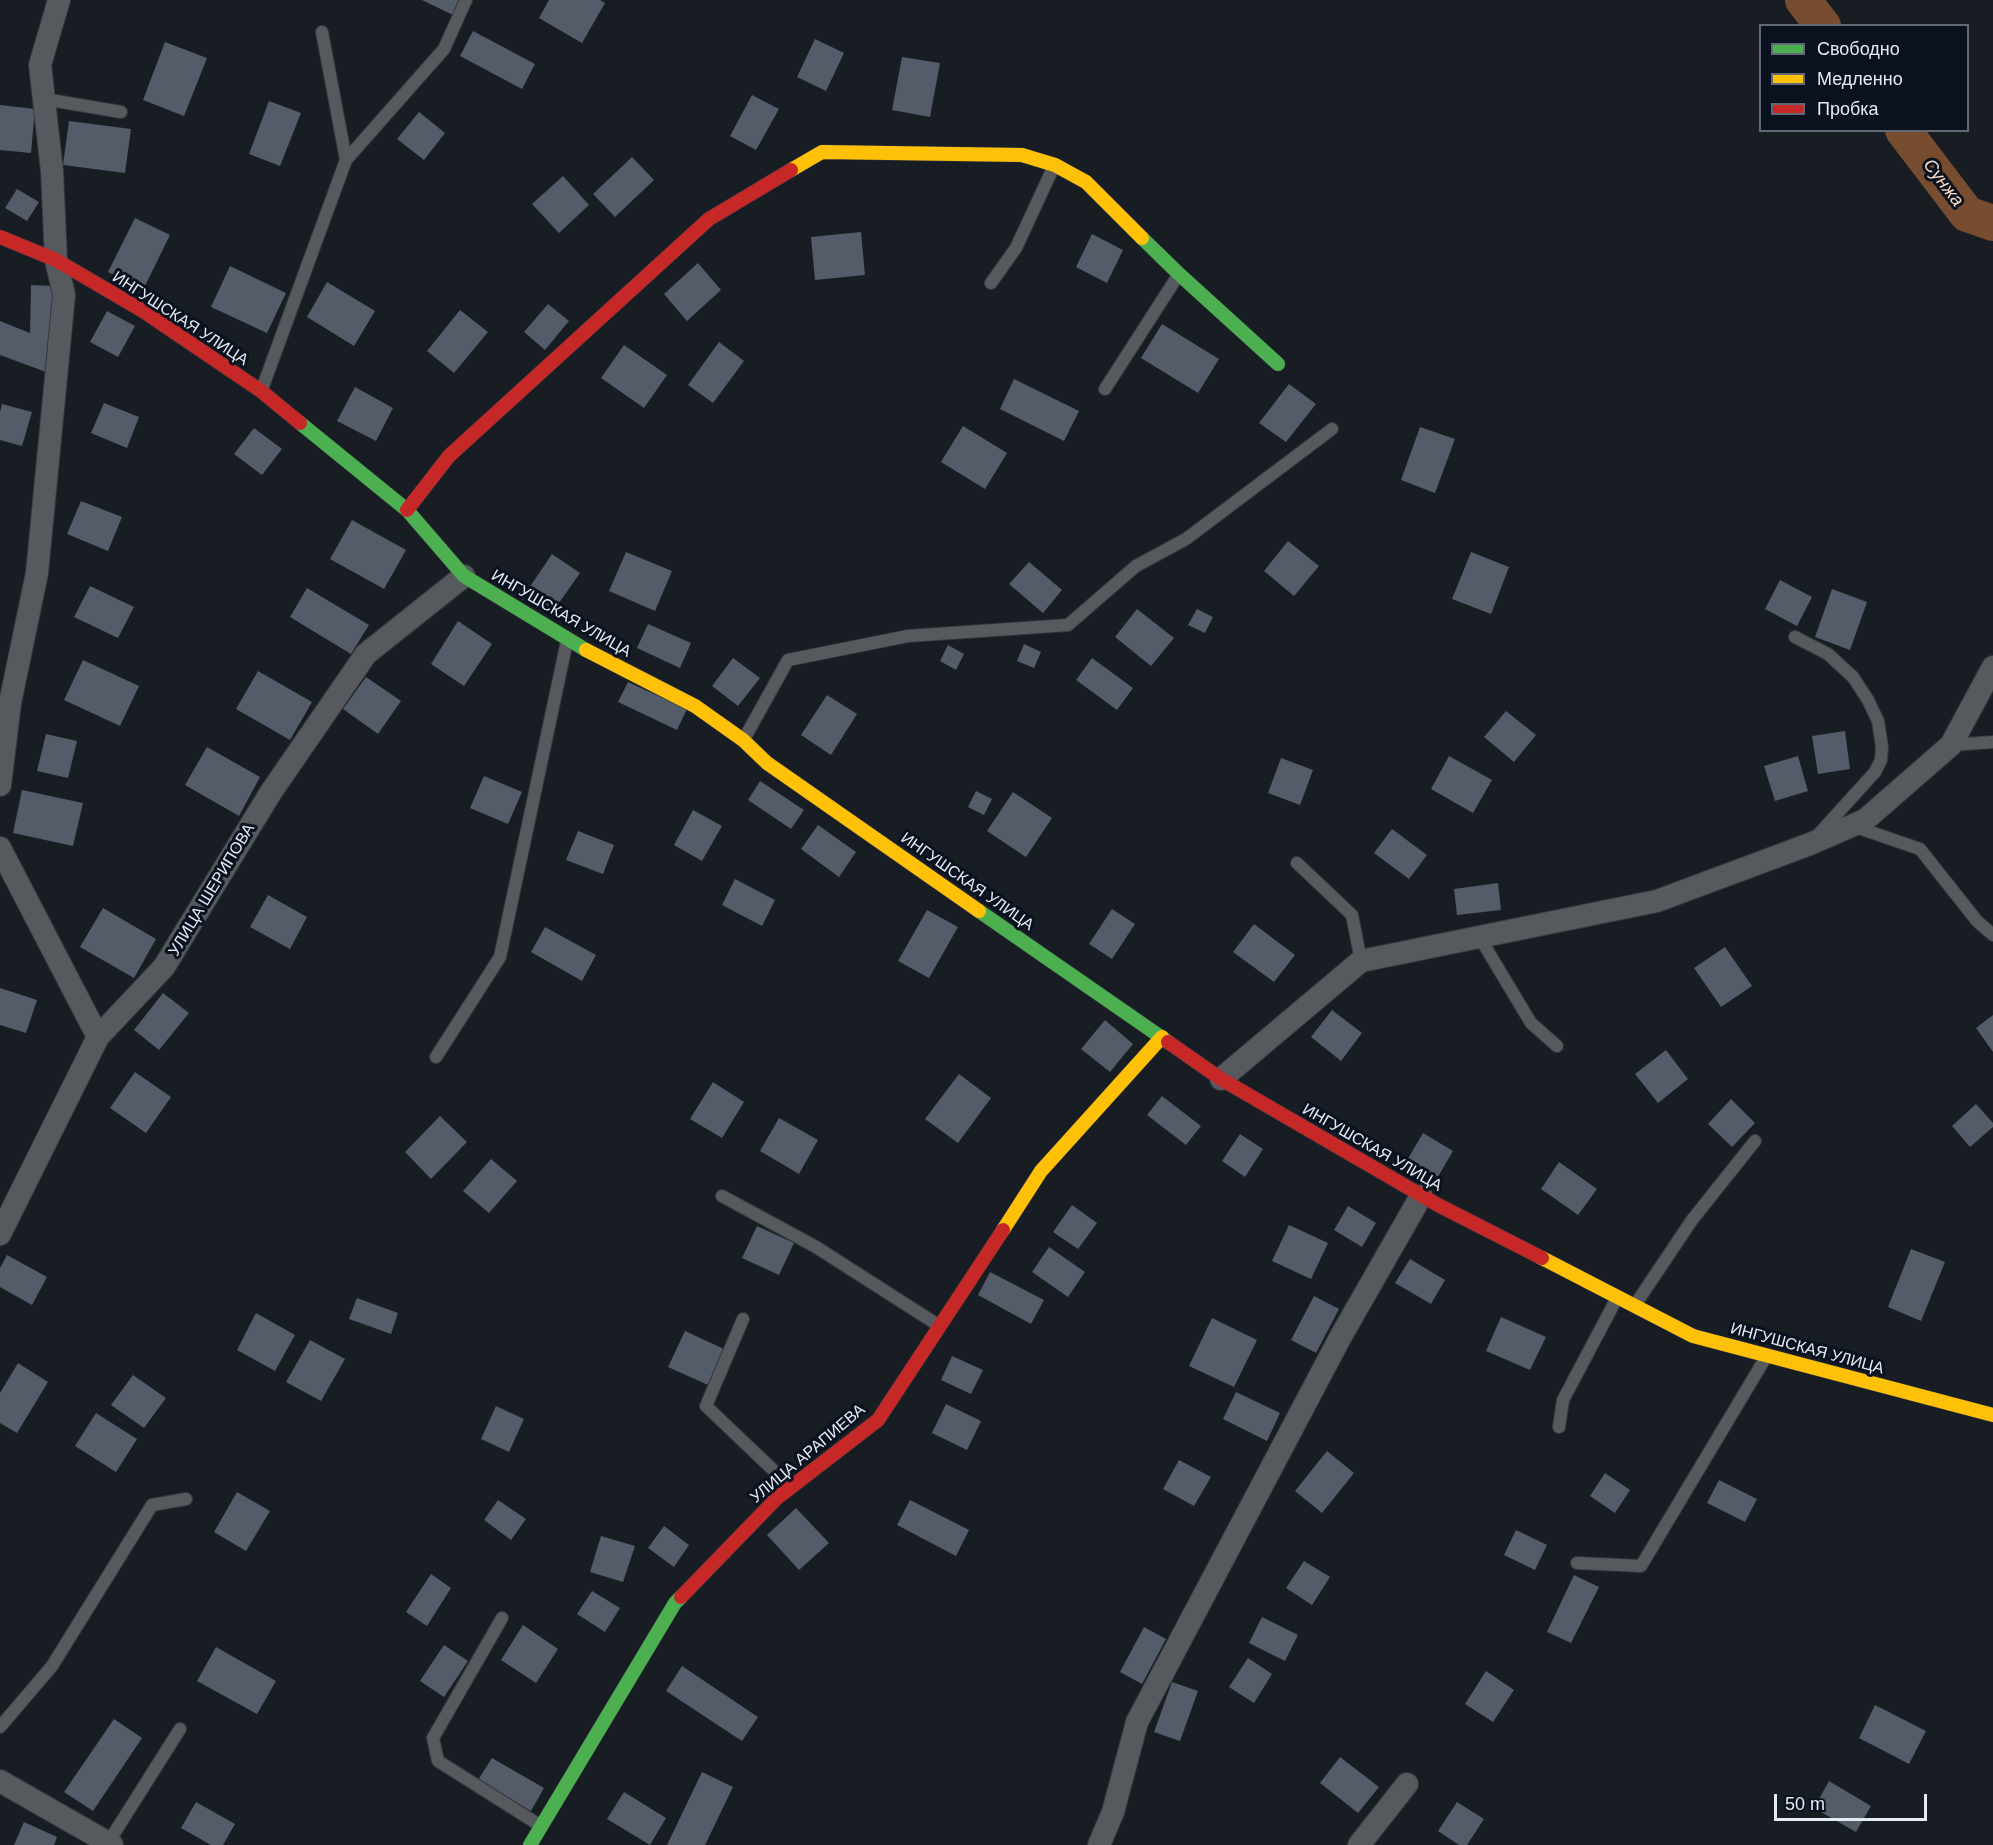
<!DOCTYPE html>
<meta charset="utf-8">
<style>
body{margin:0}
#map{position:relative;width:1993px;height:1845px;overflow:hidden;background:#171d23;font-family:Arial,sans-serif}
canvas{display:block}
.legend{position:absolute;left:1759px;top:24px;width:210px;height:108px;box-sizing:border-box;background:#09121e;border:2px solid #616974;margin:0;padding:8px 10px;list-style:none;font-size:18px;color:#e4ebf4}
.legend li{display:flex;align-items:center;gap:12px;height:30px}
.legend b{width:30px;border:2px solid #616974}
.scale{position:absolute;left:1774px;top:1794px;width:153px;height:27px;box-sizing:border-box;border:3px solid #e4ebf4;border-top:0;padding-left:8px;font-size:18px;line-height:21px;white-space:nowrap;color:#e4ebf4;-webkit-text-stroke:4px #09121e;paint-order:stroke}
</style>
<div id="map">
<canvas width="1993" height="1845"></canvas>
<ul class="legend">
<li><b style="height:8px;background:#4caf50"></b>Свободно</li>
<li><b style="height:8px;background:#ffc107"></b>Медленно</li>
<li><b style="height:8px;background:#c62828"></b>Пробка</li>
</ul>
<div class="scale">50 m</div>
</div>
<script>
const ctx = document.querySelector('canvas').getContext('2d');
ctx.lineJoin = 'round';
function toPath(rows) {
  const path = new Path2D();
  for (const r of rows) {
    path.moveTo(r[0], r[1]);
    for (let i = 2; i < r.length; i += 2) path.lineTo(r[i], r[i + 1]);
  }
  return path;
}
function stroke(path, color, width, dash) {
  ctx.strokeStyle = color;
  ctx.lineWidth = width;
  ctx.lineCap = dash ? 'butt' : 'round';
  ctx.setLineDash(dash || []);
  ctx.stroke(path);
}
function fill(path, color) {
  ctx.fillStyle = color;
  ctx.fill(path, 'evenodd');
}
function label(font, color, halo, rows, align = 'center') {
  ctx.font = font + ' Arial,sans-serif';
  ctx.lineWidth = 6;
  ctx.setLineDash([]);
  ctx.textBaseline = 'middle';
  ctx.strokeStyle = halo;
  ctx.fillStyle = color;
  for (const [text, x, y, turn = 0] of rows) {
    ctx.save();
    ctx.translate(x, y);
    ctx.rotate((+turn || 0) * Math.PI / 180);
    ctx.textAlign = isNaN(turn) ? turn : align;
    if (halo) ctx.strokeText(text, 0, 0);
    ctx.fillText(text, 0, 0);
    ctx.restore();
  }
}
const river = toPath([
 [1803,0,1823,26],
 [1903,130,1967,214,1993,223]
]);
const building = toPath([
 [422,0,463,0,455,16],
 [549,0,600,0,605,3,582,43,539,18],
 [473,31,535,64,522,89,460,56],
 [815,39,844,53,826,91,797,77],
 [165,42,207,58,184,116,143,100],
 [902,57,940,63,930,117,892,110],
 [752,95,779,109,756,150,730,136],
 [269,101,301,113,280,166,249,154],
 [0,105,35,109,31,153,0,150],
 [419,112,445,133,424,160,397,139],
 [69,121,131,129,125,173,63,165],
 [632,157,654,180,615,217,593,194],
 [563,176,589,205,559,233,532,204],
 [17,189,39,202,27,221,5,208],
 [135,218,170,235,143,290,108,272],
 [861,232,865,275,815,280,811,237],
 [1092,234,1123,250,1107,283,1076,267],
 [698,263,721,290,687,321,664,294],
 [230,266,286,293,267,333,211,307],
 [327,282,375,311,354,346,307,317],
 [31,285,53,286,53,348,46,372,0,355,0,321,30,333],
 [548,304,569,321,545,350,524,332],
 [460,310,488,332,454,373,427,351],
 [107,311,135,326,118,357,90,342],
 [1162,324,1219,359,1198,393,1141,358],
 [719,342,744,361,713,403,688,385],
 [624,345,667,375,644,408,601,378],
 [1014,379,1079,411,1064,441,1000,409],
 [1289,384,1316,404,1286,442,1259,423],
 [355,387,393,408,376,441,337,421],
 [104,403,139,417,127,448,91,433],
 [2,404,32,412,22,446,0,440,0,412],
 [963,426,1007,453,985,489,941,462],
 [1420,427,1455,439,1435,493,1401,480],
 [254,428,282,449,262,475,234,454],
 [81,501,122,517,108,551,67,534],
 [352,520,406,550,384,589,330,559],
 [1288,541,1319,566,1294,596,1264,571],
 [626,552,672,571,655,611,609,591],
 [1471,552,1509,567,1491,614,1452,599],
 [552,554,580,573,554,610,527,591],
 [1029,562,1062,590,1043,613,1009,584],
 [1780,580,1812,597,1797,626,1765,609],
 [90,586,134,607,118,638,74,617],
 [307,588,369,625,351,654,290,617],
 [1832,589,1867,602,1850,650,1815,637],
 [1137,609,1174,638,1151,666,1115,637],
 [1197,609,1213,617,1205,633,1188,625],
 [458,621,492,644,464,686,431,664],
 [648,624,691,643,680,668,637,648],
 [1024,644,1041,652,1034,668,1017,661],
 [948,645,964,654,956,670,940,661],
 [733,658,760,678,738,706,712,686],
 [1092,658,1133,688,1117,710,1076,680],
 [83,660,139,686,120,726,64,700],
 [258,671,312,702,290,740,236,709],
 [366,677,401,701,378,734,343,709],
 [628,682,687,709,677,730,618,702],
 [827,695,857,714,831,755,801,735],
 [1506,711,1536,735,1514,762,1484,737],
 [1845,731,1850,769,1818,774,1812,736],
 [46,734,77,741,68,778,37,771],
 [207,747,260,777,239,816,185,785],
 [1449,756,1492,780,1473,813,1431,789],
 [1798,756,1808,791,1775,801,1764,766],
 [1281,758,1313,770,1300,805,1268,793],
 [484,776,522,792,508,824,470,808],
 [760,781,804,810,791,829,748,800],
 [22,790,83,803,73,846,13,833],
 [976,791,992,799,984,815,968,807],
 [1013,792,1052,818,1026,857,987,831],
 [693,810,722,826,702,861,674,845],
 [818,825,856,852,839,877,801,849],
 [1392,829,1427,855,1409,879,1374,853],
 [578,831,614,845,603,874,566,860],
 [735,879,775,900,762,926,722,905],
 [1498,883,1501,910,1457,915,1454,889],
 [268,895,307,917,290,949,250,927],
 [103,908,156,939,134,978,80,947],
 [1112,909,1135,924,1112,959,1089,944],
 [927,910,958,927,929,978,898,961],
 [1254,924,1295,955,1274,982,1233,952],
 [545,927,596,955,582,981,531,952],
 [1725,947,1752,986,1721,1007,1694,968],
 [0,988,37,1000,26,1033,0,1025],
 [163,993,189,1013,159,1050,134,1030],
 [1332,1010,1362,1033,1341,1061,1311,1037],
 [1993,1015,1993,1052,1976,1028],
 [1105,1020,1133,1044,1110,1072,1081,1049],
 [1666,1050,1688,1079,1658,1103,1635,1074],
 [135,1072,171,1097,146,1133,110,1108],
 [959,1074,991,1098,958,1143,925,1119],
 [713,1082,744,1102,722,1138,690,1119],
 [1162,1096,1201,1126,1186,1145,1147,1115],
 [1731,1099,1755,1123,1732,1147,1708,1124],
 [1976,1104,1993,1123,1993,1127,1970,1147,1952,1126],
 [440,1116,467,1142,431,1179,405,1152],
 [779,1118,818,1140,799,1174,760,1151],
 [1423,1133,1453,1151,1436,1180,1406,1162],
 [1240,1134,1263,1149,1245,1177,1222,1161],
 [491,1159,517,1181,489,1213,463,1191],
 [1559,1162,1597,1189,1578,1215,1541,1189],
 [1072,1205,1097,1223,1078,1249,1053,1232],
 [1348,1206,1376,1223,1362,1247,1334,1230],
 [1289,1225,1328,1243,1311,1279,1272,1261],
 [757,1226,794,1243,779,1275,742,1258],
 [1049,1247,1085,1272,1068,1297,1032,1272],
 [1911,1249,1945,1262,1921,1321,1888,1307],
 [7,1255,47,1277,32,1305,0,1287,0,1268],
 [1410,1259,1445,1280,1431,1304,1395,1283],
 [990,1272,1044,1300,1031,1324,978,1295],
 [1314,1296,1339,1309,1316,1353,1291,1340],
 [357,1298,398,1313,391,1334,349,1319],
 [256,1313,295,1335,275,1371,237,1350],
 [1501,1317,1546,1337,1530,1370,1486,1351],
 [1212,1318,1257,1340,1234,1387,1189,1366],
 [685,1331,724,1349,708,1385,668,1367],
 [310,1340,345,1359,321,1401,286,1382],
 [952,1356,983,1370,971,1394,941,1380],
 [18,1363,48,1382,17,1433,0,1423,0,1393],
 [133,1375,166,1398,144,1428,111,1405],
 [1236,1392,1280,1413,1267,1441,1223,1419],
 [946,1404,981,1421,967,1450,932,1433],
 [496,1406,524,1419,509,1452,481,1439],
 [96,1413,137,1439,116,1472,75,1446],
 [1327,1451,1354,1473,1322,1513,1295,1491],
 [1179,1460,1211,1477,1194,1506,1163,1489],
 [1605,1473,1630,1490,1615,1513,1590,1496],
 [1719,1480,1757,1499,1745,1522,1707,1503],
 [237,1492,270,1511,246,1551,214,1532],
 [498,1500,526,1519,511,1540,484,1520],
 [910,1500,969,1530,956,1556,897,1525],
 [796,1508,829,1543,799,1570,767,1535],
 [664,1526,689,1545,674,1567,648,1548],
 [1516,1530,1547,1545,1535,1570,1504,1555],
 [601,1536,635,1546,623,1582,590,1572],
 [1304,1561,1330,1577,1312,1605,1286,1588],
 [431,1574,451,1588,427,1626,406,1612],
 [1574,1575,1599,1587,1571,1643,1547,1632],
 [592,1591,620,1608,605,1632,577,1614],
 [1262,1617,1298,1635,1285,1661,1249,1643],
 [523,1625,558,1649,536,1683,501,1660],
 [1144,1627,1166,1639,1142,1684,1120,1672],
 [444,1645,468,1661,444,1697,420,1681],
 [216,1647,276,1681,257,1714,197,1681],
 [1248,1658,1272,1674,1254,1703,1229,1687],
 [682,1666,758,1717,742,1741,666,1691],
 [1486,1671,1514,1690,1493,1722,1465,1704],
 [1172,1682,1198,1691,1180,1741,1154,1732],
 [1875,1705,1926,1731,1909,1764,1859,1738],
 [114,1719,142,1738,93,1811,64,1792],
 [1340,1757,1379,1787,1358,1813,1320,1783],
 [492,1758,544,1788,531,1811,478,1780],
 [702,1772,733,1787,705,1845,667,1845],
 [1829,1781,1871,1806,1856,1832,1814,1808],
 [624,1792,666,1818,650,1845,607,1819],
 [196,1802,235,1824,223,1845,211,1845,181,1828],
 [1457,1802,1484,1819,1467,1845,1459,1845,1438,1831],
 [24,1822,57,1837,54,1845,14,1845]
]);
const lane = toPath([
 [322,32,346,160],
 [44,99,121,112],
 [991,283,1016,248,1054,166],
 [262,389,346,160,444,49,466,0],
 [1105,389,1179,274],
 [1795,637,1828,654,1853,677,1868,700,1878,721,1882,747,1881,760,1875,772,1817,836],
 [744,739,788,660,908,636,1068,625,1136,566,1186,539,1332,429],
 [1951,745,1993,742],
 [1853,826,1920,849,1977,921,1993,935],
 [1297,863,1352,915,1361,961],
 [1480,938,1531,1023,1557,1046],
 [436,1057,500,957,567,641],
 [722,1196,816,1247,938,1325],
 [1635,1305,1692,1220,1755,1141],
 [743,1319,706,1406,791,1487],
 [1559,1427,1563,1400,1617,1298],
 [1577,1563,1641,1566,1766,1357],
 [502,1618,433,1738,438,1761,541,1826],
 [0,1727,52,1666,152,1505,186,1499],
 [108,1843,180,1729]
]);
const street = toPath([
 [0,785,10,703,37,573,64,295,56,260,52,171,40,65,59,0],
 [0,848,98,1037],
 [1221,1079,1361,961,1657,901,1810,844,1865,820,1951,745,1993,667],
 [0,1234,98,1037,164,967,271,792,366,654,464,576],
 [0,1781,112,1845],
 [1099,1845,1113,1812,1137,1722,1341,1336,1421,1196],
 [1359,1845,1407,1784]
]);
const fast = toPath([
 [1142,238,1179,274,1278,364],
 [300,423,407,510,464,576,586,650],
 [979,911,1168,1042],
 [530,1845,675,1603,681,1597]
]);
const slow = toPath([
 [791,170,822,152,1022,155,1055,165,1086,182,1142,238],
 [586,650,695,706,743,740,767,763,979,911],
 [1003,1230,1041,1171,1162,1037],
 [1542,1258,1693,1336,1993,1415]
]);
const jam = toPath([
 [0,237,56,260,143,311,261,391,300,423],
 [407,510,449,456,709,219,791,170],
 [1168,1042,1221,1079,1438,1205,1542,1258],
 [681,1597,777,1498,878,1420,1003,1230]
]);
const streetNames = [
 ["ИНГУШСКАЯ УЛИЦА",180,319,33],
 ["ИНГУШСКАЯ УЛИЦА",561,614,30],
 ["ИНГУШСКАЯ УЛИЦА",967,882,35],
 ["УЛИЦА ШЕРИПОВА",212,890,-59],
 ["ИНГУШСКАЯ УЛИЦА",1372,1148,30],
 ["ИНГУШСКАЯ УЛИЦА",1807,1349,15],
 ["УЛИЦА АРАПИЕВА",808,1454,-40]
];
const waterNames = [
 ["Сунжа",1943,183,53]
];
stroke(river, '#784d2f', 36);
fill(building, '#535c68');
stroke(lane, '#35383e', 14);
stroke(street, '#35383e', 24);
stroke(fast, '#35383e', 15);
stroke(slow, '#35383e', 15);
stroke(jam, '#35383e', 15);
stroke(lane, '#565a5f', 12);
stroke(street, '#565a5f', 22);
stroke(fast, '#4caf50', 14);
stroke(slow, '#ffc107', 14);
stroke(jam, '#c62828', 14);
label('16px', '#e4ebf4', '#09121e', streetNames);
label('italic 18px', '#f8d9c5', '#09121e', waterNames);
</script>
